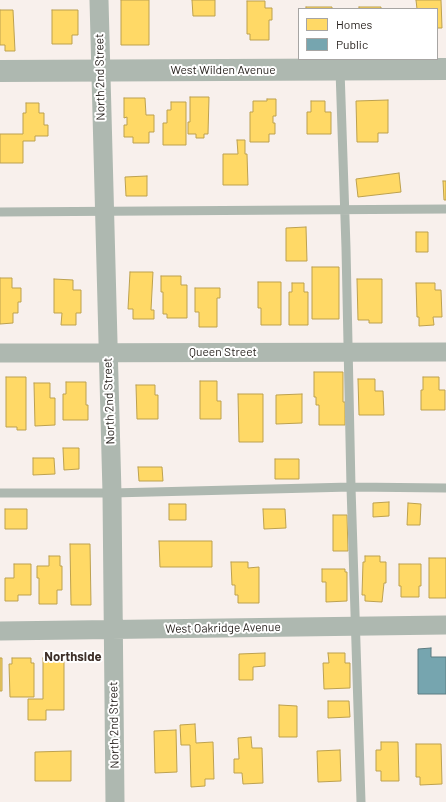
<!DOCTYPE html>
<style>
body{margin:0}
#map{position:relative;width:446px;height:802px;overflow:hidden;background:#f8f0ec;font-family:Barlow,sans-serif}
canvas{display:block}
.legend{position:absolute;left:298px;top:8px;width:140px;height:52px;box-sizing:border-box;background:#fff;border:1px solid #a7a5a3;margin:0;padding:5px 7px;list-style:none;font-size:12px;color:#241e1a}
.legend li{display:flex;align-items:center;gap:8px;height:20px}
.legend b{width:20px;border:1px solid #a7a5a3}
</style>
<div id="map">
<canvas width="446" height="802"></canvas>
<ul class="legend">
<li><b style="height:11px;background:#ffd966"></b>Homes</li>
<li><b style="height:11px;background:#76a5af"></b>Public</li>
</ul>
</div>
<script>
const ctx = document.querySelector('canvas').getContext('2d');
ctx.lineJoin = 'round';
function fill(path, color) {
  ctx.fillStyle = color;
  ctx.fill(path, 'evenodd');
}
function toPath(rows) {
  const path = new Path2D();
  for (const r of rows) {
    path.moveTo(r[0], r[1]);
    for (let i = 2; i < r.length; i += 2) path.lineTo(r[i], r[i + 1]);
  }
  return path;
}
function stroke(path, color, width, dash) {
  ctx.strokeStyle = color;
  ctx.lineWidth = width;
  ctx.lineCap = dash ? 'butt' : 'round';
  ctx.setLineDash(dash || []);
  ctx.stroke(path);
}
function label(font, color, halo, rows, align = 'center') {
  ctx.font = font + ' Barlow,sans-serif';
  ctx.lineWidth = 4;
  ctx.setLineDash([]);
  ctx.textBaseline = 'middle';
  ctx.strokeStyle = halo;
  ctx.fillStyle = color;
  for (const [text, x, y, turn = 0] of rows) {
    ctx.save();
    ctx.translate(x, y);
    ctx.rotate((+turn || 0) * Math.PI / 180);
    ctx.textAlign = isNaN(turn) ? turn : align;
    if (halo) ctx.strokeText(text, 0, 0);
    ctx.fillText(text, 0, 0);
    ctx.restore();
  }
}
const homes = toPath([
 [121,0,149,0,149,45,121,45,121,0],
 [192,0,215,0,215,16,193,16,192,0],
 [416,0,441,0,442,28,437,28,437,9,417,9,416,0],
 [247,1,265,1,265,8,272,8,272,20,269,20,269,40,250,40,250,34,247,34,247,1],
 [306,7,332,7,332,9,306,9,306,7],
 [359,7,381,7,381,9,359,9,359,7],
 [0,10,13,10,15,51,5,51,5,45,0,45,0,10],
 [52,10,78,10,78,35,72,35,72,44,52,44,52,10],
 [190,97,209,97,208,134,204,134,204,138,196,138,196,134,188,134,188,122,190,122,190,97],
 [124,98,145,98,146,115,154,115,154,132,149,132,149,143,133,143,133,137,124,137,124,125,127,125,127,117,124,118,124,98],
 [267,99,276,99,276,116,273,116,273,123,275,123,275,134,269,134,269,142,250,142,250,112,253,112,253,101,267,101,267,99],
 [388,100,388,133,378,133,378,142,357,142,356,101,388,100],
 [311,101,325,101,325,112,331,112,331,134,307,134,307,112,311,112,311,101],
 [171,102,186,102,186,145,163,145,163,123,167,123,167,110,171,110,171,102],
 [26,103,39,103,39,113,44,113,44,125,48,125,48,136,35,136,35,141,23,141,23,163,0,163,0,134,23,134,23,113,26,113,26,103],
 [237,140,245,140,245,154,247,154,248,185,223,185,223,154,238,154,237,140],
 [399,173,401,192,358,197,356,179,399,173],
 [147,176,147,196,126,196,125,177,147,176],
 [443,181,446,181,446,200,444,200,443,181],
 [306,227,307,261,286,261,286,228,306,227],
 [416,232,428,232,428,252,416,252,416,232],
 [312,267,339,267,339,319,312,319,312,267],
 [130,272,153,272,151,310,154,310,154,319,133,319,133,309,128,309,130,272],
 [161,276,181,276,181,285,187,285,187,318,167,318,167,314,163,314,163,292,161,292,161,276],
 [0,278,12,278,12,288,21,288,21,302,18,302,18,313,13,313,13,323,0,324,0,278],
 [54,279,73,280,73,290,81,290,81,313,76,313,76,325,61,325,62,313,54,313,54,279],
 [357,279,382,279,382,323,369,323,369,320,358,320,357,279],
 [258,282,281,282,281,325,261,325,261,308,258,308,258,282],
 [292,283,304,283,304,292,308,292,308,325,289,325,289,292,292,292,292,283],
 [416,283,435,283,435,290,441,290,442,317,433,317,434,325,419,326,419,317,417,317,416,283],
 [195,288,220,288,220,298,217,298,217,327,199,327,199,312,195,312,195,288],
 [314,372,343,372,343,402,345,402,345,425,319,425,319,405,316,405,316,397,314,397,314,372],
 [6,377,26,377,26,430,17,430,17,427,6,427,6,377],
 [423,377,439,377,439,390,445,390,445,410,421,410,421,390,423,390,423,377],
 [358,379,375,379,375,391,383,391,384,415,359,415,358,379],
 [200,381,217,381,217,401,221,401,221,419,200,419,200,381],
 [66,382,86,382,86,405,88,405,88,420,63,420,63,394,66,394,66,382],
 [34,383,50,383,50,398,55,398,55,425,35,426,34,383],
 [136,385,155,385,155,395,158,395,158,419,137,419,136,385],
 [238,394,263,394,263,442,239,442,238,394],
 [302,394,302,423,276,424,276,395,302,394],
 [63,448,79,448,79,469,64,470,63,448],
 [33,458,54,458,55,474,33,475,33,458],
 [275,459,299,459,299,479,275,479,275,459],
 [138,467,162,467,163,481,139,481,138,467],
 [389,502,389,516,373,517,373,503,389,502],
 [408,503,421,504,420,525,407,525,408,503],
 [169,504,186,504,186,520,169,520,169,504],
 [5,509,27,509,27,529,5,529,5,509],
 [263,509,285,509,286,528,264,529,263,509],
 [333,515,347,515,348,551,333,551,333,515],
 [159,541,212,541,212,567,160,567,159,541],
 [70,544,90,544,91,605,71,605,70,544],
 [49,556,60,556,60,566,62,566,62,590,57,590,57,604,39,604,39,578,37,578,37,566,49,566,49,556],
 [365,556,380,556,380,562,386,562,386,583,384,583,382,602,365,601,365,595,362,595,363,562,365,562,365,556],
 [429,558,446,558,446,598,429,598,429,558],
 [231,562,248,562,248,568,259,567,259,603,238,603,238,595,235,595,235,585,232,585,231,562],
 [14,564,31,564,31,595,18,595,18,601,5,601,5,578,14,578,14,564],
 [399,564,421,564,421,586,419,586,419,597,401,597,401,586,399,586,399,564],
 [322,569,345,569,345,572,347,572,347,601,326,602,326,582,322,582,322,569],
 [265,653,265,666,253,667,253,680,239,680,239,654,265,653],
 [328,653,345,653,345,663,350,663,350,688,324,689,323,663,329,663,328,653],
 [0,658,2,658,2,691,0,691,0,658],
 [12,658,31,658,31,663,34,663,34,697,10,697,9,664,12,664,12,658],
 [43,658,64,658,64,710,46,710,46,720,28,720,28,699,43,699,43,658],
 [328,701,349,701,350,717,328,718,328,701],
 [279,705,297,706,297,737,279,737,279,705],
 [195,724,196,743,213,742,214,779,205,779,205,786,191,787,190,745,181,745,180,725,195,724],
 [176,730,177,772,155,773,154,731,176,730],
 [251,737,252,748,262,748,263,783,243,784,242,773,234,773,234,759,239,759,238,738,251,737],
 [381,742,398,742,399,781,381,781,381,771,376,771,376,750,381,750,381,742],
 [416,744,441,744,442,784,420,785,420,777,416,777,416,744],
 [340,750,341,781,318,782,317,751,340,750],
 [71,751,71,781,35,781,35,752,71,751]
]);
const public = toPath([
 [431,648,431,657,446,657,446,694,418,694,418,649,431,648]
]);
const service = toPath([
 [340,70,346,248,351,487,361,802],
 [0,212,446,209],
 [0,493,112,493,351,487,446,488]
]);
const minor = toPath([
 [99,0,112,493,115,802],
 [0,353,446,352],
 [0,631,446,625]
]);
const tertiary = toPath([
 [0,71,446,69]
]);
const streetNames = [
 ["West Wilden Avenue",223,70],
 ["North 2nd Street",100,77,-91],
 ["Queen Street",223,352],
 ["North 2nd Street",109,401,-92],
 ["West Oakridge Avenue",223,628,-1],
 ["North 2nd Street",114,725,-91]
];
const neighbourhoodNames = [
 ["Northside",73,657]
];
fill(homes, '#ffd966');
stroke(homes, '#bda14f', 1);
fill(public, '#76a5af');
stroke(public, '#5d7c82', 1);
stroke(service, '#aeb8b0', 9);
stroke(minor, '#aeb8b0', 19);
stroke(tertiary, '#aeb8b0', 22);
label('12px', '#241e1a', '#fff', streetNames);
label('bold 13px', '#3e3029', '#fff', neighbourhoodNames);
</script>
